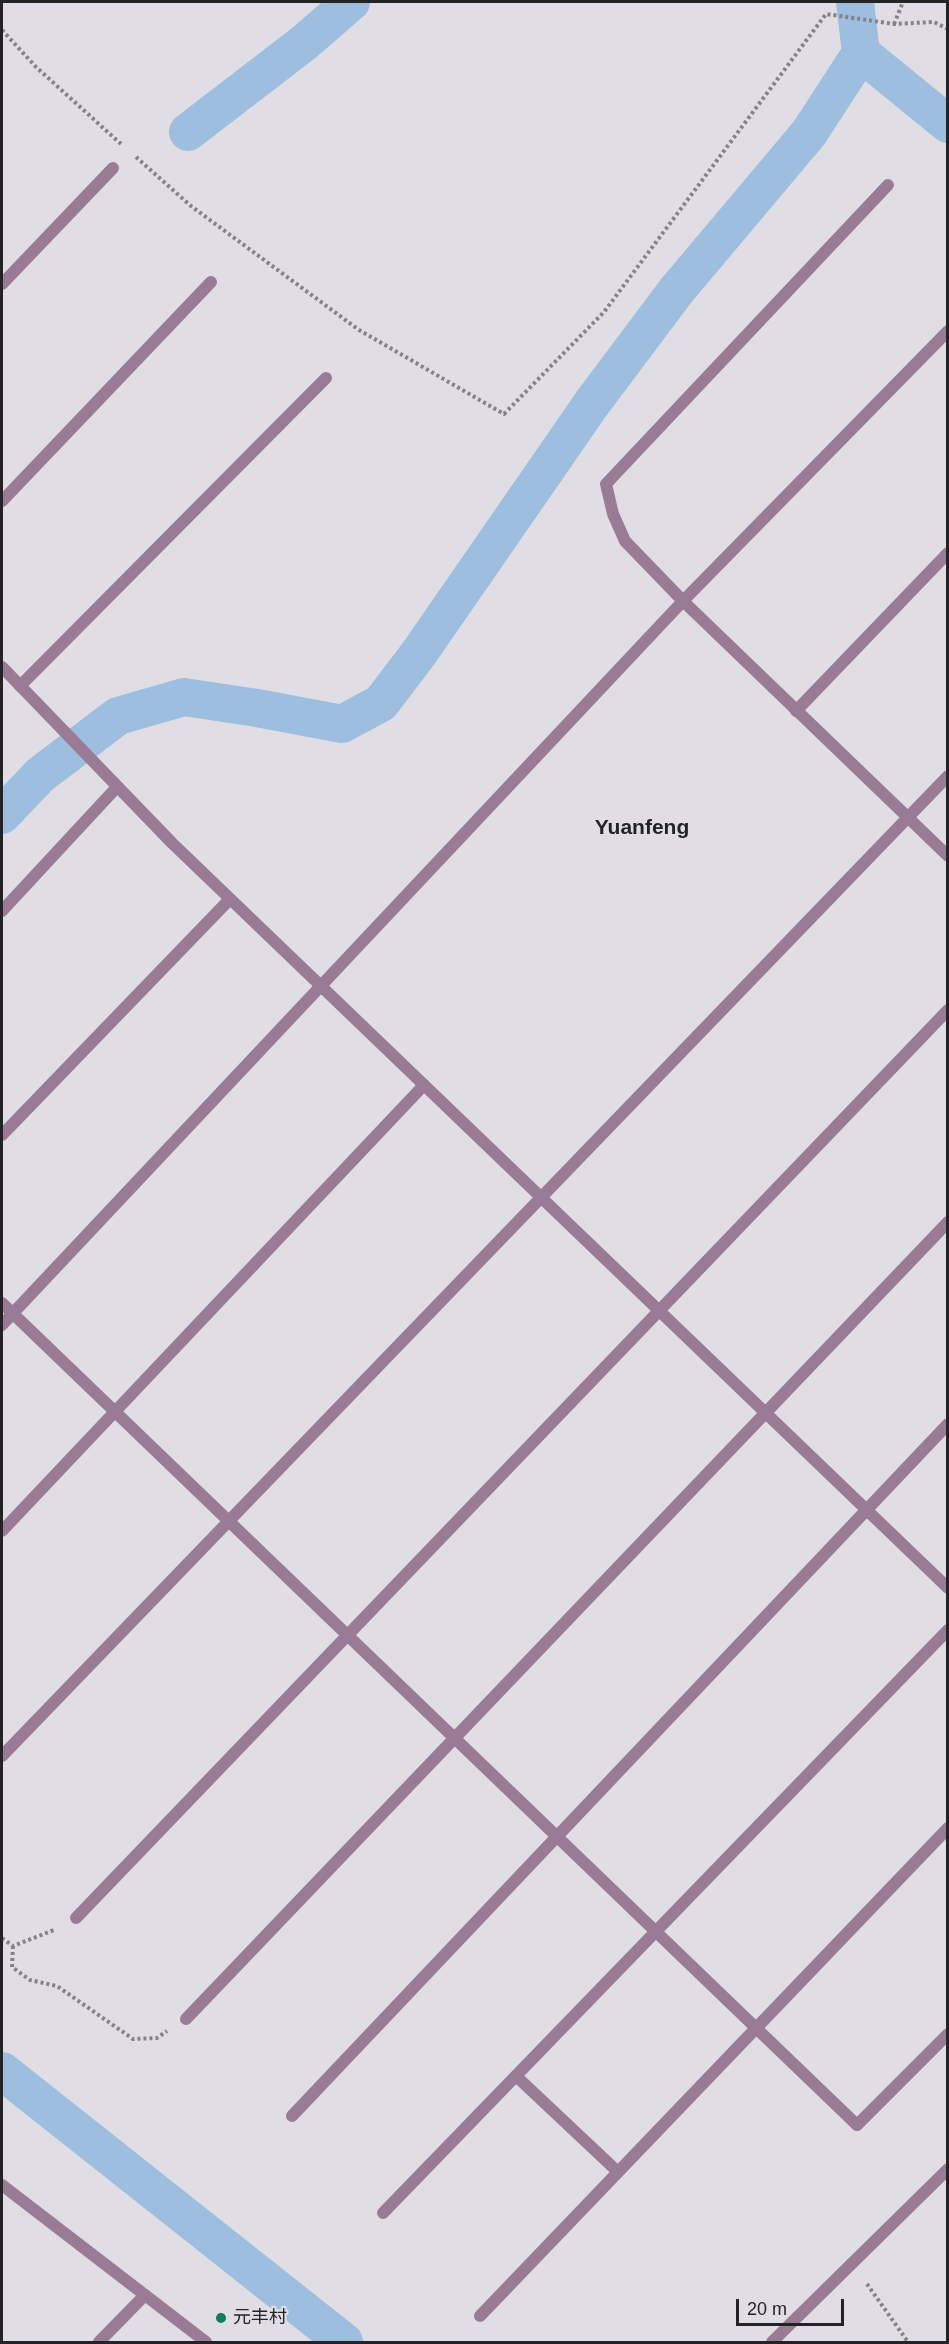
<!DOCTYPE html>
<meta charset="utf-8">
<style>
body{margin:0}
#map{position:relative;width:949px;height:2344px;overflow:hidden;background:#e0dee4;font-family:Helvetica,sans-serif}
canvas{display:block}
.frame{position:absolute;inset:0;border:3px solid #232225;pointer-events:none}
.scale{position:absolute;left:736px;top:2299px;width:108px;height:27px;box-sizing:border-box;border:3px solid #232225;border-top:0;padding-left:8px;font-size:18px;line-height:21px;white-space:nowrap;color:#232225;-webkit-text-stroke:4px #e0dee4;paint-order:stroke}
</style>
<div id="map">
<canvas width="949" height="2344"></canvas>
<div class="frame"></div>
<div class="scale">20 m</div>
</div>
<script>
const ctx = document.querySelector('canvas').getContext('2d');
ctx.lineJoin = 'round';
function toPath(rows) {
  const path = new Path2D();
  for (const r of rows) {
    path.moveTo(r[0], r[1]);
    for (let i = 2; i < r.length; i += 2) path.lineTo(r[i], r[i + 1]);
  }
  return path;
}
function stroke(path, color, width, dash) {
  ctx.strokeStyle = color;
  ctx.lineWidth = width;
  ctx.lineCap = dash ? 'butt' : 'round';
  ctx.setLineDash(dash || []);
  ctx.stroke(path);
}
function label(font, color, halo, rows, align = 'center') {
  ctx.font = font + ' Helvetica,"Noto Sans SC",sans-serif';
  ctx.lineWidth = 4.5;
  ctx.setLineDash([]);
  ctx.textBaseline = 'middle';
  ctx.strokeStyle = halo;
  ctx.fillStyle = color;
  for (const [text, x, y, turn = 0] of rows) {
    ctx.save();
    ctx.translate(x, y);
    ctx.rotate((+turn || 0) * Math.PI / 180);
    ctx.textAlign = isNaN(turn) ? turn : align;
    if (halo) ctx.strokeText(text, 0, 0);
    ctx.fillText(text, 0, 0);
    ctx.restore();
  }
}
const canal = toPath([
 [861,53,948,124],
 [188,132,305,42,351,2],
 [2,815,40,775,118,716,184,697,257,708,342,724,381,703,419,653,592,403,676,291,809,133,861,53,855,2],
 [2,2071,344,2342]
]);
const path = toPath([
 [894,24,903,2],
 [2,30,36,67,121,144],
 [136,157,191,206,359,330,504,414,604,312,826,14,894,24,934,22,948,29],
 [2,1938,13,1946,54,1930],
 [13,1946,12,1967,30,1980,57,1986,133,2039,157,2038,167,2031],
 [867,2284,908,2342]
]);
const service = toPath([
 [2,284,113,168],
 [683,601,625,541,613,514,606,484,888,185],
 [20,686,326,378],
 [796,711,948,553],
 [2,911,117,787],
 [2,1135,230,899],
 [2,1325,683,601,948,331],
 [2,1531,424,1085],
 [76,1918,948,1010],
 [186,2019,948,1222],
 [516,2076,618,2172],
 [292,2116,948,1424],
 [857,2125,948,2034],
 [383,2213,948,1630],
 [480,2316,948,1828],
 [99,2342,145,2295]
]);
const minor = toPath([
 [2,501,211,282],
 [683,601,948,856],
 [2,667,172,843,948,1588],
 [2,1303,857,2125],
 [2,1756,948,776]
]);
const tertiary = toPath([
 [2,2185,206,2342],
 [772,2342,948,2169]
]);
const markers = [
 [221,2318,6,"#077e5d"]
];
const poiNames = [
 ["元丰村",233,2318]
];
const quarterNames = [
 ["Yuanfeng",642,828]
];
stroke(canal, '#9dbedf', 38);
stroke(path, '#838286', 4, [3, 3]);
stroke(service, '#9a7b96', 12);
stroke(minor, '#9a7b96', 12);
stroke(tertiary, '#9a7b96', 12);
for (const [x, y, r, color] of markers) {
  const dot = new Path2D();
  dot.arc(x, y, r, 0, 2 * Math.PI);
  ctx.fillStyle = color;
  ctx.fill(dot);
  stroke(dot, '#e0dee4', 2);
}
label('18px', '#232225', '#e0dee4', poiNames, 'left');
label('bold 21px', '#232225', '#e0dee4', quarterNames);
</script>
